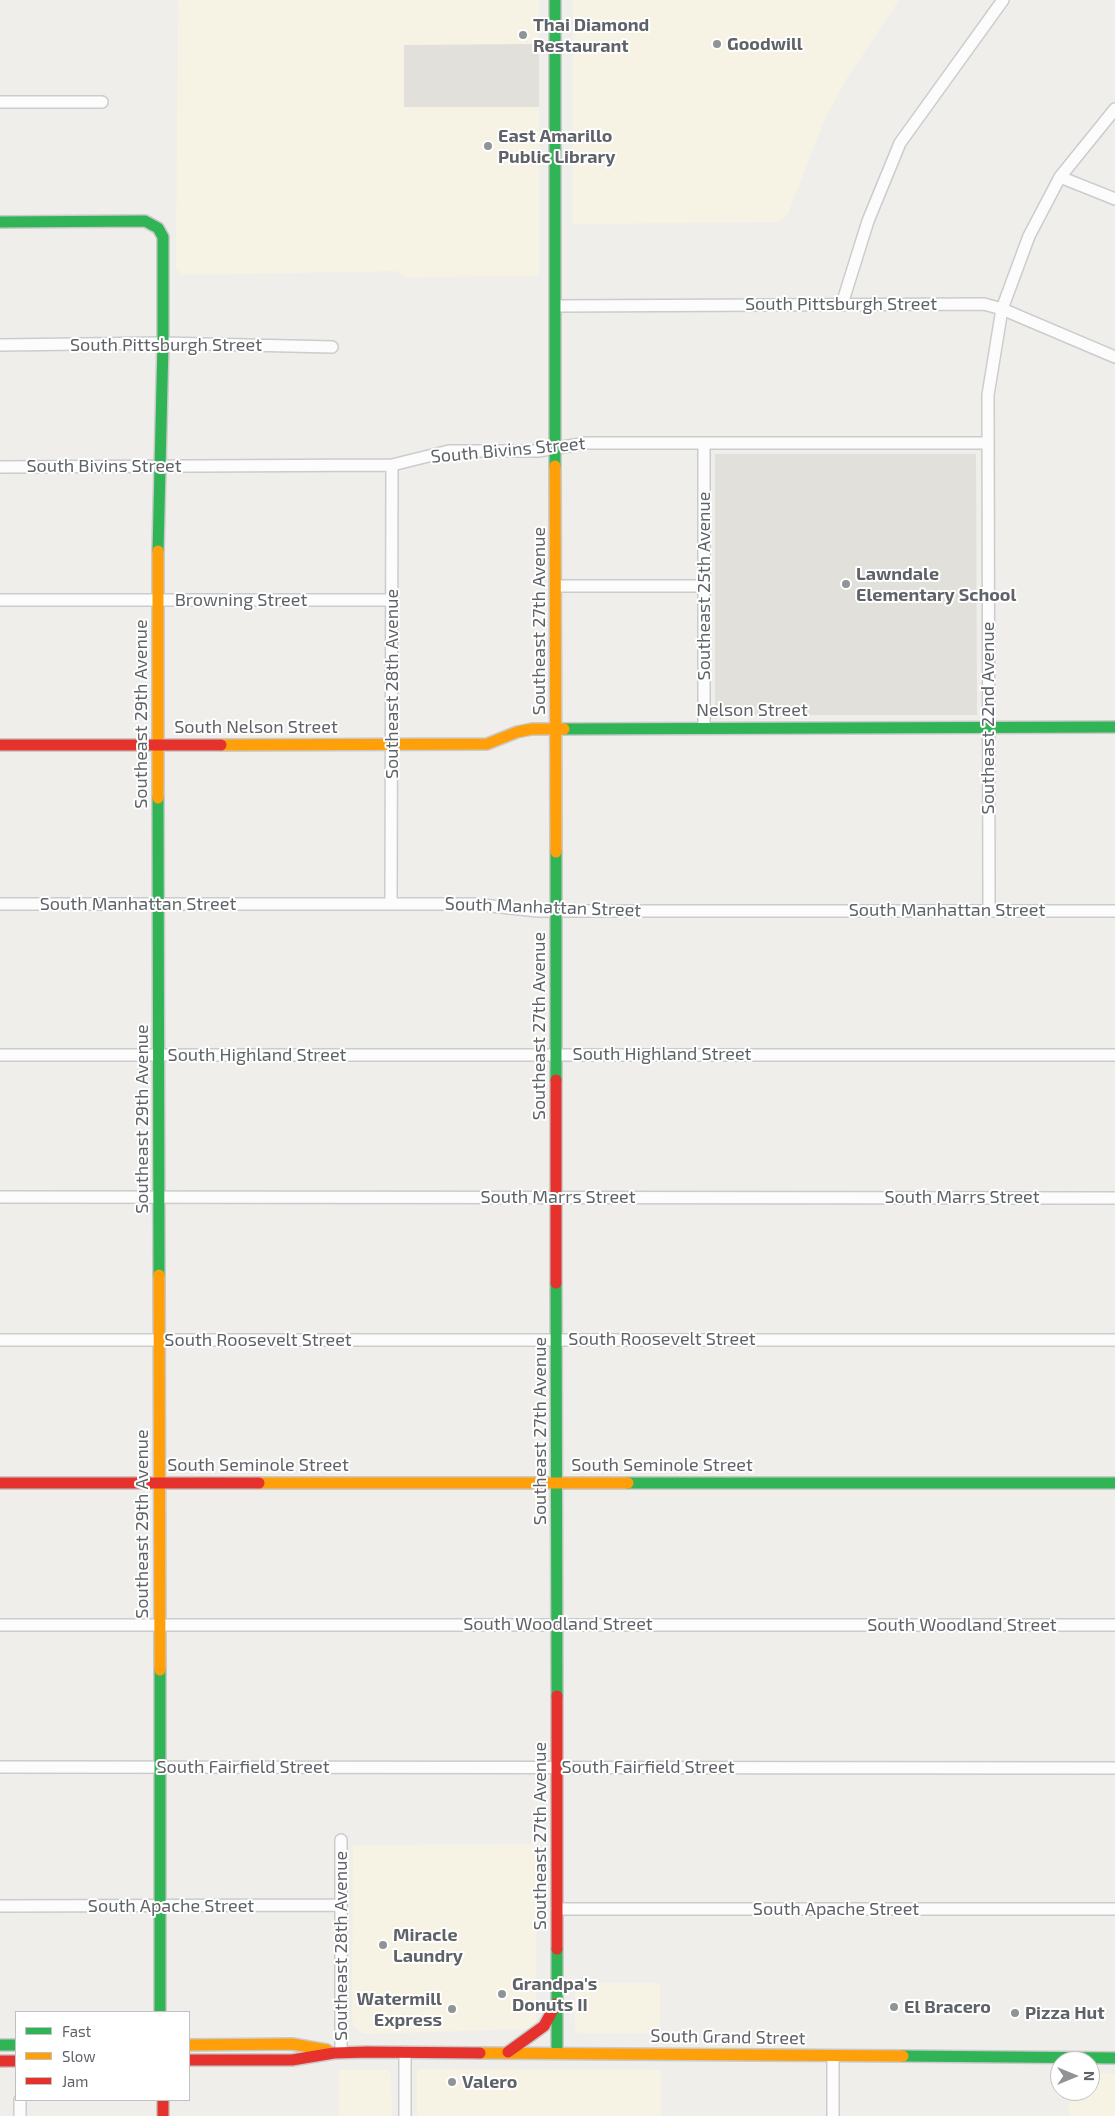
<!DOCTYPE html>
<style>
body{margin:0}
#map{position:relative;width:1115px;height:2116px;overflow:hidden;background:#efeeea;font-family:"Exo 2",sans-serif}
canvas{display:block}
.legend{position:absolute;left:15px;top:2011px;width:175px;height:90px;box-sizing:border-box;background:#fff;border:1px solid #bfc1c3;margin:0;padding:6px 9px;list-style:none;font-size:15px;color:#5f6368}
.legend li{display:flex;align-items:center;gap:10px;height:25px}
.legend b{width:25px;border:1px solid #bfc1c3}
.north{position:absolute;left:1050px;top:2051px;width:50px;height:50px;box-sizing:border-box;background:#fff;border:1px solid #bfc1c3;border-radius:50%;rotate:90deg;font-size:14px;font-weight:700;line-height:20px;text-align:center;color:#5f6368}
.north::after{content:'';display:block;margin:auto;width:18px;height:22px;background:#919496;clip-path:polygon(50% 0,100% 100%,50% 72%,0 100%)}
</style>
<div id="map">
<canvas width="1115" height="2116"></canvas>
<ul class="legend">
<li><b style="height:6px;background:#30b455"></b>Fast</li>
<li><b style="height:6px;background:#ff9f0a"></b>Slow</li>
<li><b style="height:6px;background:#e5322d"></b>Jam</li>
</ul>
<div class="north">N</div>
</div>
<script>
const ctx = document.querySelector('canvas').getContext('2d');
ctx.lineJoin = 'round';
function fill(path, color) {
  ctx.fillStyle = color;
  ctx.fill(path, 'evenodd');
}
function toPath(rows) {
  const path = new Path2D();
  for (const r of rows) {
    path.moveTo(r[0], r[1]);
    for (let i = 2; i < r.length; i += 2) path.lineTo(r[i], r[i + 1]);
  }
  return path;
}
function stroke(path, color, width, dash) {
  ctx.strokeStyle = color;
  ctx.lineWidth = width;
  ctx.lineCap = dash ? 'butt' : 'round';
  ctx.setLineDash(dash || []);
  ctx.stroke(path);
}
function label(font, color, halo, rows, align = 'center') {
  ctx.font = font + ' "Exo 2",sans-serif';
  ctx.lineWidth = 4;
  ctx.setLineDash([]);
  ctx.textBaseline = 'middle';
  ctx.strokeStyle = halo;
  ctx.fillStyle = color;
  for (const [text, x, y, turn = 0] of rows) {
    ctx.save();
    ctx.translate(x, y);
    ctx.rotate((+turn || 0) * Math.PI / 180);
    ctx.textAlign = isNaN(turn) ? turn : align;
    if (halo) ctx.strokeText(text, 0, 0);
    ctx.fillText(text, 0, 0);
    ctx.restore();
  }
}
const commercial = toPath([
 [178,0,539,0,539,44,404,45,404,106,539,107,539,276,403,277,397,271,181,275,176,268],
 [573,0,899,0,845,81,823,123,787,216,778,222,573,224],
 [536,1844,536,2023,527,2029,367,2034,360,2032,353,2026,352,2014,353,1845],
 [575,1983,660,1983,660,2033,579,2033,575,2029],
 [420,2069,661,2070,661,2116,417,2116,417,2072],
 [339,2070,387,2070,391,2074,392,2116,339,2116],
 [1090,2072,1115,2074,1115,2116,1069,2116,1068,2091,1090,2091]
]);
const education = toPath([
 [539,44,539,107,404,107,404,45],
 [715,454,976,454,977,715,715,715]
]);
const street = toPath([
 [0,102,102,102],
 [1060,177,1115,199],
 [842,304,868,221,900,143,1003,0],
 [557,306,984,304,1002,309,1115,357],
 [0,345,163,343,332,347],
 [0,467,392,465,449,451,538,451,587,443,986,443],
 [557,586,704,586],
 [0,600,393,600],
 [704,728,704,444],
 [0,904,473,904,538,911,1115,911],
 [391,904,392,465],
 [989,910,988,395,1002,309,1029,236,1060,177,1115,109],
 [0,1055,1115,1055],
 [0,1197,1115,1198],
 [0,1340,1115,1340],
 [0,1625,1115,1625],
 [0,1767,1115,1768],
 [341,1840,341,2052],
 [0,1906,341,1905],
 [557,1909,1115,1909],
 [405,2052,405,2116],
 [20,2100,20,2116],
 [833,2116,833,2056]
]);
const fast = toPath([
 [555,0,555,466],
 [0,222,145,221,158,228,163,237,163,343,158,551],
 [564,729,1115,727],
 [158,798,159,1275],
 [556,852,556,1080],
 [556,1283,557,1696],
 [628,1483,1115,1483],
 [160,1670,160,2012],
 [557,1949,557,2052],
 [0,2045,16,2045],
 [903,2056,1115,2058]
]);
const slow = toPath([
 [555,466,556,852],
 [221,745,487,744,517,732,532,729,564,729],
 [158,798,158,551],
 [159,1275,160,1670],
 [259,1483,628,1483],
 [189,2045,292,2044,327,2050],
 [480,2053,903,2056]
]);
const jam = toPath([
 [0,745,221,745],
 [556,1080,556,1283],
 [0,1483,259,1483],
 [557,1696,557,1949],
 [508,2052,544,2026,556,2004],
 [189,2060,292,2060,334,2053,367,2052,480,2053],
 [0,2061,16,2061],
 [163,2100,163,2116]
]);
const markers = [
 [523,35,5,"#919496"],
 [717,44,5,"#919496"],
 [488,146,5,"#919496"],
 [846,584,5,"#919496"],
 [383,1945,5,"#919496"],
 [502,1994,5,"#919496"],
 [894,2007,5,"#919496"],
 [452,2009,5,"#919496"],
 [1015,2013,5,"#919496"],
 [452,2082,5,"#919496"]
];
const poiNames = [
 ["Thai Diamond",533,25],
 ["Restaurant",533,46],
 ["Goodwill",727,44],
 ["East Amarillo",498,136],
 ["Public Library",498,157],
 ["Lawndale",856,574],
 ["Elementary School",856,595],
 ["Miracle",393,1935],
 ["Laundry",393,1956],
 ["Grandpa's",512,1984],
 ["Donuts II",512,2005],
 ["Watermill",442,1999,"right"],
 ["Express",442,2020,"right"],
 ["El Bracero",904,2007],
 ["Pizza Hut",1025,2013],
 ["Valero",462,2082]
];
const streetNames = [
 ["South Pittsburgh Street",841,304],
 ["South Pittsburgh Street",166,345],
 ["South Bivins Street",508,450,-5],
 ["South Bivins Street",104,466],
 ["Southeast 25th Avenue",704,586,-90],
 ["Browning Street",241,600],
 ["Southeast 27th Avenue",539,621,-90],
 ["Southeast 28th Avenue",392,684,-90],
 ["Nelson Street",752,710],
 ["Southeast 29th Avenue",141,714,-90],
 ["Southeast 22nd Avenue",988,718,-90],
 ["South Nelson Street",256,727],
 ["South Manhattan Street",138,904],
 ["South Manhattan Street",543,907,2],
 ["South Manhattan Street",947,910],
 ["Southeast 27th Avenue",539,1026,-90],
 ["South Highland Street",662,1054],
 ["South Highland Street",257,1055],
 ["Southeast 29th Avenue",142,1119,-90],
 ["South Marrs Street",558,1197],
 ["South Marrs Street",962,1197],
 ["South Roosevelt Street",662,1339],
 ["South Roosevelt Street",258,1340],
 ["Southeast 27th Avenue",540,1431,-90],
 ["South Seminole Street",258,1465],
 ["South Seminole Street",662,1465],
 ["Southeast 29th Avenue",142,1524,-90],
 ["South Woodland Street",558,1624],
 ["South Woodland Street",962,1625],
 ["South Fairfield Street",243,1767],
 ["South Fairfield Street",648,1767],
 ["Southeast 27th Avenue",540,1836,-90],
 ["South Apache Street",171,1906],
 ["South Apache Street",836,1909],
 ["Southeast 28th Avenue",341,1946,-90],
 ["South Grand Street",728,2037,1]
];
fill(commercial, '#f7f3e4');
fill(education, '#e2e0da');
stroke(street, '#cbcccc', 14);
stroke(fast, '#cacacb', 14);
stroke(slow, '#cacacb', 14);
stroke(jam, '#cacacb', 14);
stroke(street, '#fdfcfc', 11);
stroke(fast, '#30b455', 11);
stroke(slow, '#ff9f0a', 11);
stroke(jam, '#e5322d', 11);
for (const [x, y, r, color] of markers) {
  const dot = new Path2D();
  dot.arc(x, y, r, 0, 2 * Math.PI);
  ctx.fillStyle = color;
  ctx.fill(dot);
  stroke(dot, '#fff', 2);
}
label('bold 18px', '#5f6368', '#fff', poiNames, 'left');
label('18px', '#5f6368', '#fff', streetNames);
</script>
